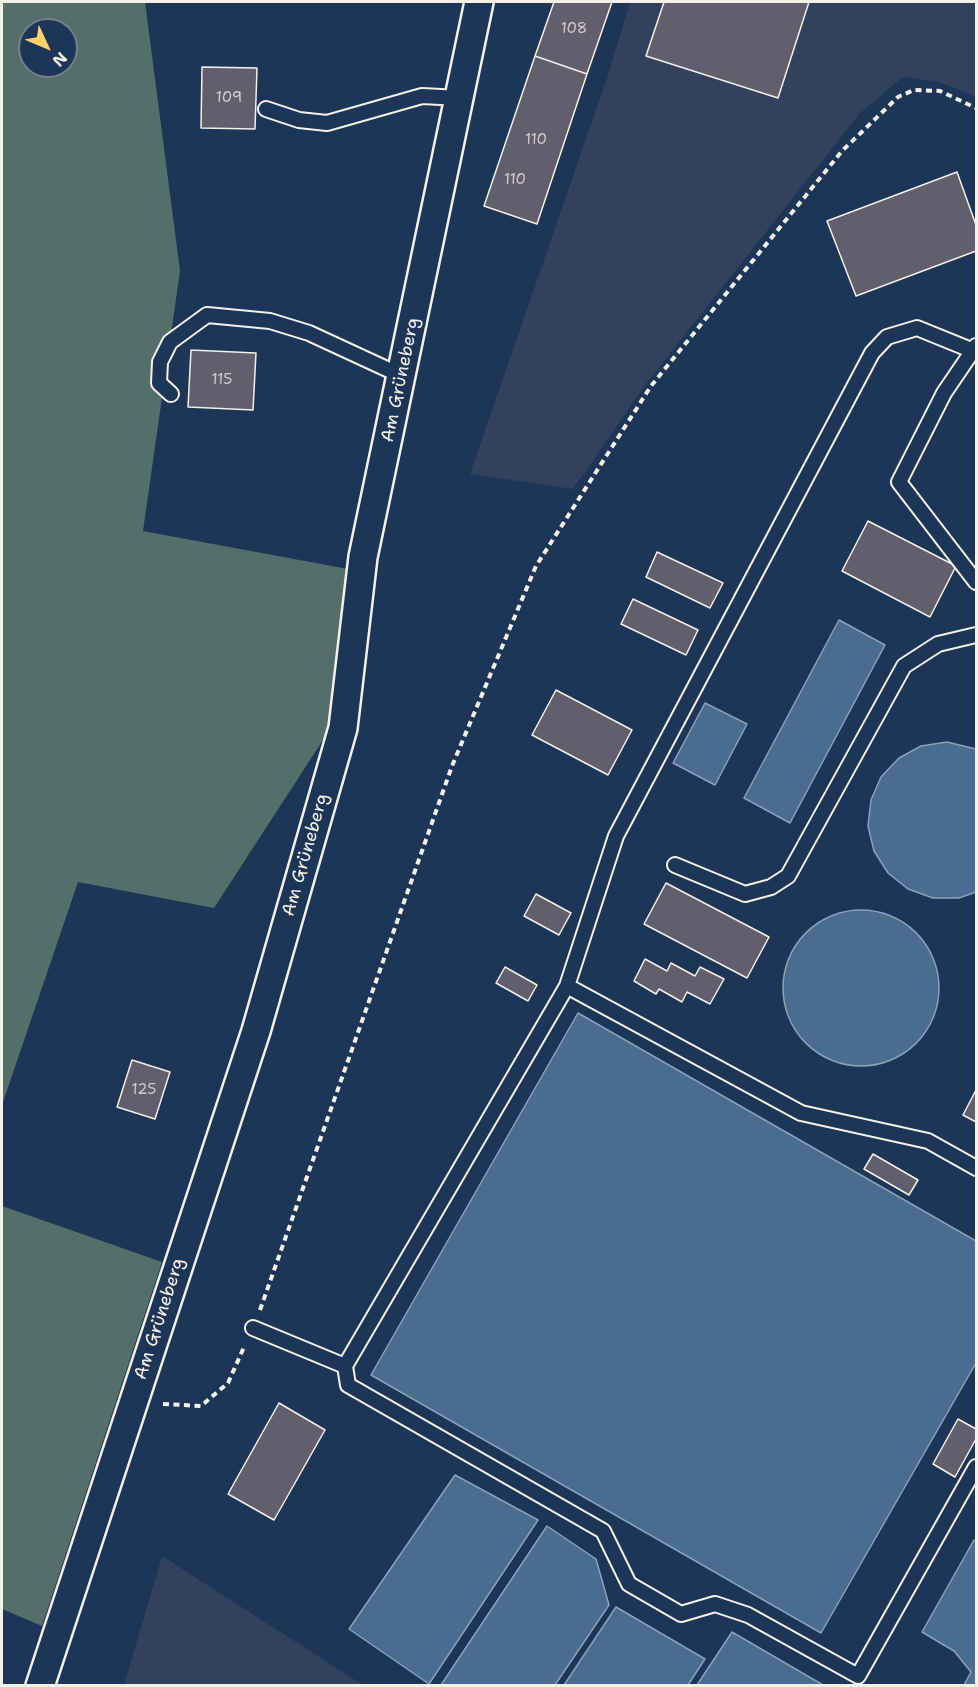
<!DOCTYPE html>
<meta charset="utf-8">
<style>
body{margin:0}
#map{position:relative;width:978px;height:1687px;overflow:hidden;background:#1d3557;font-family:"Shantell Sans",sans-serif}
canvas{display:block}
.frame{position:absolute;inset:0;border:3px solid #f4f1e8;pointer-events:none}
.north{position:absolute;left:18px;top:18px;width:60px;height:60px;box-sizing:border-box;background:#1d3557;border:2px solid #738091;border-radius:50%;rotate:134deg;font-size:16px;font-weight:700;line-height:24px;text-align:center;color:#f4f1e8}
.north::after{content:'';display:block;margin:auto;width:21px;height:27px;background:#ffd166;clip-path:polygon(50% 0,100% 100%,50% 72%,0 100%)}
</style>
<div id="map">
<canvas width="978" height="1687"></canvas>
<div class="frame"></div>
<div class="north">N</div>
</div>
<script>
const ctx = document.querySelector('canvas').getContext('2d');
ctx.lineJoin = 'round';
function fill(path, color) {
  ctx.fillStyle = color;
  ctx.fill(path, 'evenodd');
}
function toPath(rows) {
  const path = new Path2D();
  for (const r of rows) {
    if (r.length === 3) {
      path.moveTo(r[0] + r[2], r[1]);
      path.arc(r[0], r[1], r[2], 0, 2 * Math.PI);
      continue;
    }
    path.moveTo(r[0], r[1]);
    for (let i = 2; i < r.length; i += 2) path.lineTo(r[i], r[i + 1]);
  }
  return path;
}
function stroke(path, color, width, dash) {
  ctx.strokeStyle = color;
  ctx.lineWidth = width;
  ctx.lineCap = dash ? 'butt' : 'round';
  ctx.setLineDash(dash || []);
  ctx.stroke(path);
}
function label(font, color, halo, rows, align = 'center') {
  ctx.font = font + ' "Shantell Sans",sans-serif';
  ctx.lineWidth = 6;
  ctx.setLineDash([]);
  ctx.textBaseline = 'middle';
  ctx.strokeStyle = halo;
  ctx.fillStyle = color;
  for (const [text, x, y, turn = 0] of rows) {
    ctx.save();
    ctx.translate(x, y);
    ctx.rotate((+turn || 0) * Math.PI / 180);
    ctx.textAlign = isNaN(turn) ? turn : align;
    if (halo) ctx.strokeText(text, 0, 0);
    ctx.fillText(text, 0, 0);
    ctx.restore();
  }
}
const built = toPath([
 [630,2,976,2,976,97,939,82,903,77,860,113,646,384,573,489,470,474,607,78],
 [162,1556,363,1685,124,1685]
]);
const green = toPath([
 [2,2,145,2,180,271,143,531,348,569,334,723,214,908,78,882,2,1105],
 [30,30,66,30,66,66,30,66],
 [2,1206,162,1262,42,1626,2,1609]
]);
const water = toPath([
 [839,620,885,645,790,823,744,798,839,620],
 [705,703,747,724,715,785,673,763,705,703],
 [947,742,976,749,976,892,959,898,933,898,908,889,888,873,874,851,868,826,871,800,881,777,899,758,921,746,947,742],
 [861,988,78],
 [578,1013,976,1241,976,1363,821,1633,371,1375,578,1013],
 [455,1475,538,1520,429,1684,349,1629,455,1475],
 [547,1526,596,1559,609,1605,555,1685,441,1685,547,1526],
 [974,1540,976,1542,976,1685,964,1685,971,1672,954,1651,922,1632,974,1540],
 [616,1607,705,1659,688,1685,564,1685,616,1607],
 [732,1632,823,1685,697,1685,732,1632]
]);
const building = toPath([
 [554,2,612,2,587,74,535,56,554,2],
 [664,2,809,2,778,98,646,56,664,2],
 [535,56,587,74,537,224,484,206,535,56],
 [202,67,257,68,255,129,201,128,202,67],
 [957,172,976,225,976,251,856,296,827,221,957,172],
 [191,350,256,353,253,410,188,407,191,350],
 [868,521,956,566,930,617,842,571,868,521],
 [657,552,723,583,710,608,646,577,657,552],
 [633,599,698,630,686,655,621,624,633,599],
 [556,690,632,730,608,775,532,735,556,690],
 [666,883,769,937,747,978,644,924,666,883],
 [536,894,571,913,559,935,524,916,536,894],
 [645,959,667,971,671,963,695,976,700,967,724,979,710,1004,687,992,682,1002,659,989,656,994,634,981,645,959],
 [505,967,537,985,528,1001,496,983,505,967],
 [132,1060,170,1072,155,1119,117,1107,132,1060],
 [976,1090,976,1122,963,1115,976,1090],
 [873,1154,918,1180,909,1195,864,1169,873,1154],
 [279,1403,325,1430,274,1520,228,1494,279,1403],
 [958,1419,976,1429,976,1439,955,1477,933,1464,958,1419]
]);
const path = toPath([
 [260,1310,452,766,536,566,651,386,842,151,898,97,914,90,940,91,976,108],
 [163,1404,201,1406,228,1383,244,1347]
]);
const service = toPath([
 [266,109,299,120,327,123,422,96,460,98],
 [976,346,944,393,899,482,976,582],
 [976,352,917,328,887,337,872,353,616,836,567,986,801,1113,928,1141,976,1168],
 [171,394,159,383,160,362,170,342,207,315,270,321,309,333,402,376],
 [675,865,745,894,771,887,788,876,904,666,938,644,976,635],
 [567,986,345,1366,348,1385,603,1531,629,1584,681,1614,715,1604,748,1615,858,1676,976,1467],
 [253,1328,345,1366]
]);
const minor = toPath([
 [40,1686,256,1031,343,728,363,557,479,2]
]);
const numberNames = [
 ["108",574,29],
 ["109",229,98],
 ["110",536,140],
 ["110",515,180],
 ["115",222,380],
 ["125",144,1090]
];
const streetNames = [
 ["Am Grüneberg",401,380,-78],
 ["Am Grüneberg",306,855,-74],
 ["Am Grüneberg",160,1319,-72]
];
fill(built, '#32415e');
fill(green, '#566e6a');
fill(water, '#4a6c91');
stroke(water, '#8ea1b4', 1.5);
fill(building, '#625e6e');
stroke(building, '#f4f1e8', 1.5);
stroke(service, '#f4f1e8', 18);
stroke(minor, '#f4f1e8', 32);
stroke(path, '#f4f1e8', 4, [6, 4.5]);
stroke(service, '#1d3557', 14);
stroke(minor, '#1d3557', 27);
label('15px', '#d0ccca', null, numberNames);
label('18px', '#f4f1e8', '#1d3557', streetNames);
</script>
